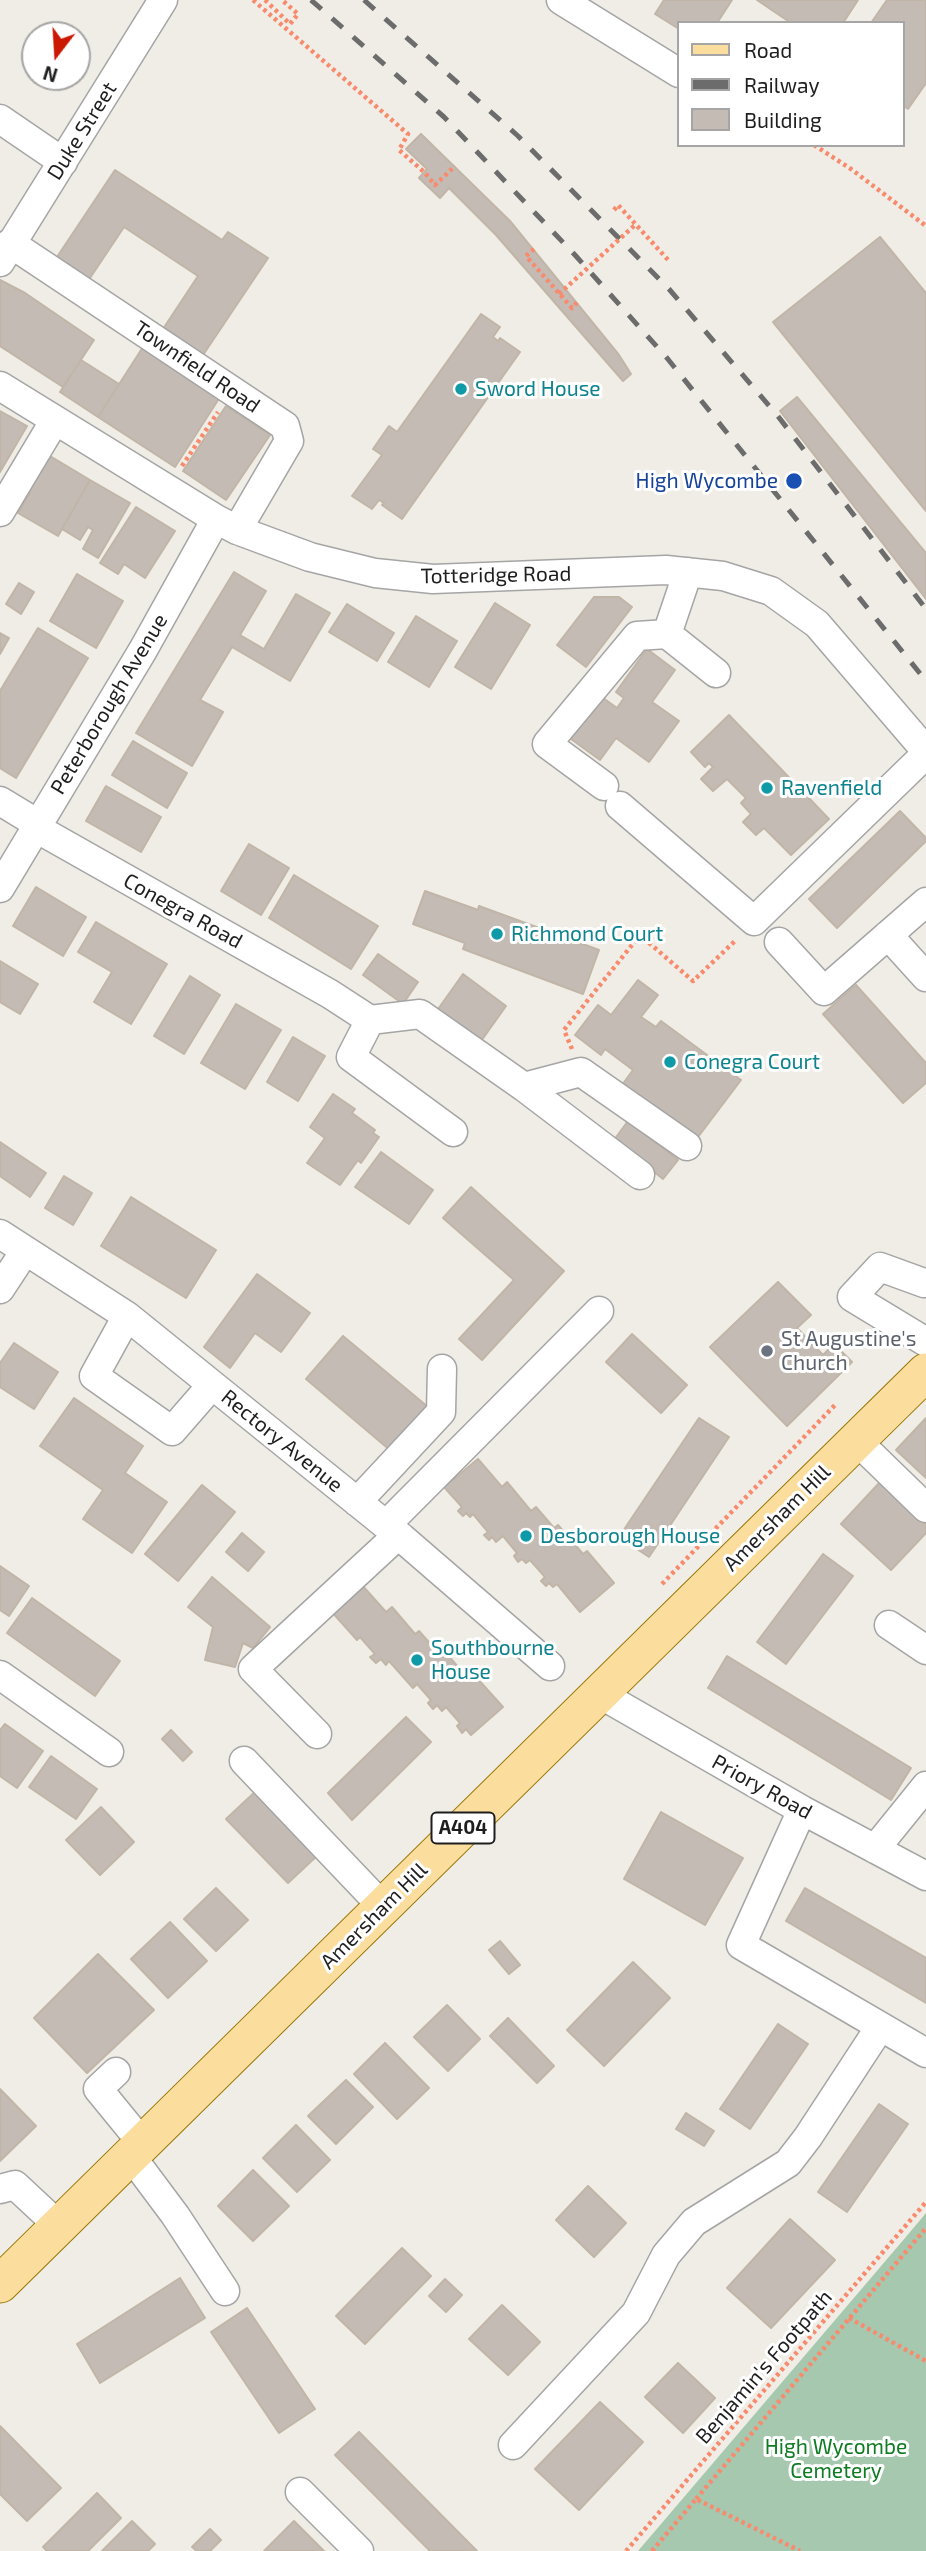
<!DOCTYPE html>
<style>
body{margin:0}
#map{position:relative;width:926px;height:2551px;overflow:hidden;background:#efede5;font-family:"Exo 2",sans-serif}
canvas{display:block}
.legend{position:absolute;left:677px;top:21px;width:228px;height:126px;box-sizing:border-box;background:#fff;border:2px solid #a5a5a5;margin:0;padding:9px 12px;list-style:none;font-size:21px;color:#1e1e1e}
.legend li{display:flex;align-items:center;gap:14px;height:35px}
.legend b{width:35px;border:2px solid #a5a5a5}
.north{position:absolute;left:21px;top:21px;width:70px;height:70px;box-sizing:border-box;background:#fff;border:2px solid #a5a5a5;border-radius:50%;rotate:197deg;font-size:19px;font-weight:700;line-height:28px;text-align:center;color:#1e1e1e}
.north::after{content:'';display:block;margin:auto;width:24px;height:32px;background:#cb1802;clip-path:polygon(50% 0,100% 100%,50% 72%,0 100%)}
</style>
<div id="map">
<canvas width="926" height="2551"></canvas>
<ul class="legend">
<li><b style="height:9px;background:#fbdd9e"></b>Road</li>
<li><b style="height:9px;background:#6c6c6c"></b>Railway</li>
<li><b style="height:19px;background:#c4bcb4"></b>Building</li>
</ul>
<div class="north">N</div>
</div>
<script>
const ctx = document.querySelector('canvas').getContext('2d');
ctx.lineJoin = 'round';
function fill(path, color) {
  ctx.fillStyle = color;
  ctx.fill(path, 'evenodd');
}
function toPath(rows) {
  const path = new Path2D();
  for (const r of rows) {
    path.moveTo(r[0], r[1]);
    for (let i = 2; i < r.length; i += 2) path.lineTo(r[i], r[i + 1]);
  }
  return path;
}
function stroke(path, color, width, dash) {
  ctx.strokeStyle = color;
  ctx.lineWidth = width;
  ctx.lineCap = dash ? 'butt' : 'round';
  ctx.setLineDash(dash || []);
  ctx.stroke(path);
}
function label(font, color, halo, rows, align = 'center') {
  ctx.font = font + ' "Exo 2",sans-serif';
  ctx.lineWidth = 6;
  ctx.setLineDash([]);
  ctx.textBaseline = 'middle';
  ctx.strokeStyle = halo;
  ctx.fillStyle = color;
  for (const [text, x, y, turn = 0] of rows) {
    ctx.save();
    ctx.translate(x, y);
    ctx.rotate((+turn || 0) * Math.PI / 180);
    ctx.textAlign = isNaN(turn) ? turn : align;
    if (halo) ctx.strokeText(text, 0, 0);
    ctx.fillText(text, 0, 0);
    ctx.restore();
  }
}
const cemetery = toPath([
 [926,2213,926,2551,638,2551,905,2238]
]);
const building = toPath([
 [664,0,732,0,717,23,679,23,679,29,655,14,664,0],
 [757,0,858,0,843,23,791,23,757,0],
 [887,0,926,0,926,83,908,109,903,105,903,23,871,23,887,0],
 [421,134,510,221,619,355,631,374,623,381,496,235,449,188,440,198,419,178,427,169,406,149,421,134],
 [115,170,222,240,228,232,268,258,201,358,161,332,198,276,124,227,88,281,55,260,115,170],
 [880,237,926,293,926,511,773,322,880,237],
 [0,280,25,293,94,340,63,387,0,346,0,280],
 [481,314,500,327,493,337,498,341,500,338,520,352,402,519,382,505,384,503,379,500,372,509,352,496,382,455,373,449,389,426,397,432,481,314],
 [143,347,220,397,175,467,98,417,143,347],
 [81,360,119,384,98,417,60,392,81,360],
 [797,397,926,553,926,599,780,411,797,397],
 [226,406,270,435,226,500,183,471,226,406],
 [0,411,27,426,0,472,0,411],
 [45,453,90,480,58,536,18,513,30,493,24,489,45,453],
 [90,480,130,503,98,558,83,549,93,530,88,527,80,540,62,529,90,480],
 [136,507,175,531,145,578,124,564,118,574,100,563,136,507],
 [234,572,266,591,240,635,264,649,296,594,330,613,290,681,232,647,200,700,223,712,192,766,136,733,234,572],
 [77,574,123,601,96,648,50,621,77,574],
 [19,583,34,592,21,614,6,604,19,583],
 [594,597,619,597,632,607,586,667,557,645,594,597],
 [495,603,530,625,491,689,455,667,495,603],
 [347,604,394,633,377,661,329,632,347,604],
 [416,616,457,641,429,687,388,662,416,616],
 [38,628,88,658,16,778,0,768,0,691,38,628],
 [0,633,9,638,0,654,0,633],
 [647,649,675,670,652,702,679,721,649,762,616,738,600,760,571,739,589,715,599,695,617,708,624,698,616,692,647,649],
 [729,715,829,819,791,855,764,828,756,835,743,822,751,814,741,803,746,798,727,779,713,791,701,779,713,767,709,763,705,767,691,752,729,715],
 [133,741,187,773,167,808,112,775,133,741],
 [106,786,161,817,141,852,86,821,106,786],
 [900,811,926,838,926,841,837,928,809,899,900,811],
 [249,844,289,868,261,915,221,891,249,844],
 [294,875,378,926,351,969,269,918,294,875],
 [36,887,86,917,63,956,13,926,36,887],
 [425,891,478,910,479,906,599,950,583,994,463,949,465,943,413,924,425,891],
 [96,922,167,964,131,1024,94,1002,112,972,78,952,96,922],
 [378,954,418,982,403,1004,363,975,378,954],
 [0,961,38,984,20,1014,0,1002,0,961],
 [463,974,506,1006,479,1044,436,1012,463,974],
 [190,976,220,995,184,1054,154,1036,190,976],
 [638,980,658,995,641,1017,656,1027,661,1021,741,1080,695,1141,622,1085,633,1070,605,1049,601,1055,575,1035,598,1005,611,1015,638,980],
 [856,985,926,1063,926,1083,903,1103,823,1014,856,985],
 [236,1004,281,1030,245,1089,201,1063,236,1004],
 [293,1037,325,1056,298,1101,267,1082,293,1037],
 [333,1094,355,1109,352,1113,375,1130,373,1133,379,1137,361,1163,358,1160,340,1185,307,1163,325,1138,310,1127,333,1094],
 [628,1121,678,1160,663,1179,614,1140,628,1121],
 [0,1142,46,1173,30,1197,0,1176,0,1142],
 [381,1152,433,1190,409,1224,355,1187,381,1152],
 [64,1176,92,1193,73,1225,45,1208,64,1176],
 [471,1187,564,1271,482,1360,459,1339,514,1280,443,1218,471,1187],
 [131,1197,216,1250,186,1298,101,1246,131,1197],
 [257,1274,310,1313,281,1352,255,1333,230,1368,204,1347,257,1274],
 [778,1282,811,1315,797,1328,823,1355,834,1344,852,1362,787,1426,710,1347,778,1282],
 [632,1334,687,1385,661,1413,606,1362,632,1334],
 [343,1336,428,1407,391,1451,306,1379,343,1336],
 [14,1343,58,1372,34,1409,0,1387,0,1363,14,1343],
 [74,1398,143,1446,125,1473,167,1502,132,1553,83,1519,103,1490,40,1446,74,1398],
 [699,1418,729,1437,649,1557,619,1537,699,1418],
 [926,1418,926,1478,896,1450,926,1418],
 [478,1459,502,1487,507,1482,531,1511,536,1507,554,1528,558,1525,583,1554,587,1551,614,1583,580,1612,557,1584,553,1587,549,1583,546,1586,541,1581,545,1577,530,1560,526,1563,522,1559,518,1562,514,1556,517,1553,503,1536,496,1542,492,1537,489,1540,484,1535,488,1532,473,1514,470,1517,466,1513,463,1516,458,1511,462,1507,444,1487,478,1459],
 [880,1482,926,1525,926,1533,891,1570,841,1524,880,1482],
 [202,1485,235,1512,178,1581,145,1554,202,1485],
 [242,1533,264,1552,248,1571,226,1552,242,1533],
 [823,1554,853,1576,786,1664,757,1642,823,1554],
 [0,1566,29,1586,9,1616,0,1610,0,1566],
 [212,1577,270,1627,253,1648,243,1643,235,1667,205,1660,213,1627,188,1607,212,1577],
 [361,1584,386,1612,392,1607,415,1634,419,1631,442,1657,446,1653,471,1682,476,1677,503,1707,471,1735,466,1729,462,1733,457,1726,460,1723,446,1707,442,1711,437,1705,433,1709,428,1703,431,1700,417,1684,413,1688,389,1661,386,1665,381,1659,376,1663,370,1657,375,1654,360,1637,357,1640,331,1611,361,1584],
 [32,1598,120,1661,95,1696,7,1633,32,1598],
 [727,1656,911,1768,891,1800,708,1688,727,1656],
 [406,1717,431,1742,352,1820,328,1793,406,1717],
 [5,1724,43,1751,17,1788,0,1776,0,1730,5,1724],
 [171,1730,192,1752,183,1761,162,1739,171,1730],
 [51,1756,97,1789,76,1819,29,1787,51,1756],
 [257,1790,319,1854,288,1883,226,1819,257,1790],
 [101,1807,134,1842,100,1875,66,1840,101,1807],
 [661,1812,743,1858,705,1925,624,1879,661,1812],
 [216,1888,248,1920,216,1951,184,1919,216,1888],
 [805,1888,926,1958,926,2003,786,1921,805,1888],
 [170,1922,207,1961,168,1998,131,1959,170,1922],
 [500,1941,520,1965,509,1974,489,1950,500,1941],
 [98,1954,154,2010,87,2073,34,2018,98,1954],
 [633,1962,670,1998,604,2066,567,2030,633,1962],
 [447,2005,480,2039,448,2071,414,2037,447,2005],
 [508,2018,554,2066,537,2083,490,2036,508,2018],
 [778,2024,808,2044,750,2129,720,2109,778,2024],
 [385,2043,429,2088,397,2119,354,2074,385,2043],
 [346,2080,373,2107,336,2144,308,2116,346,2080],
 [0,2089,36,2126,0,2161,0,2089],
 [879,2104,908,2124,847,2212,818,2192,879,2104],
 [686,2113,714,2131,704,2146,676,2129,686,2113],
 [296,2125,330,2160,297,2192,263,2158,296,2125],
 [253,2170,289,2206,253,2241,218,2206,253,2170],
 [588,2186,626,2223,594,2257,556,2220,588,2186],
 [790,2219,835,2260,771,2328,727,2288,790,2219],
 [402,2248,431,2276,365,2344,336,2316,402,2248],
 [180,2278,205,2318,100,2383,77,2344,180,2278],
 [445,2279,462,2295,446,2312,429,2296,445,2279],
 [502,2305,540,2342,508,2375,469,2339,502,2305],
 [247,2308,315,2409,279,2433,211,2332,247,2308],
 [678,2363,715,2398,683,2433,645,2397,678,2363],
 [600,2402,643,2442,579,2510,535,2469,600,2402],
 [0,2426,61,2488,27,2521,0,2494,0,2426],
 [359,2432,477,2551,430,2551,335,2455,359,2432],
 [97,2493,121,2518,88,2551,47,2551,43,2547,97,2493],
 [132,2521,155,2544,148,2551,102,2551,132,2521],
 [294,2521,324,2551,264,2551,294,2521],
 [210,2529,221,2540,210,2551,197,2551,192,2547,210,2529]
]);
const path = toPath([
 [253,0,408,134,399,150,424,172,435,185,455,166],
 [265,0,290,24,298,14,282,0],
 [814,145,851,169,926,226],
 [614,210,618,205,670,262],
 [534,249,526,256,572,308,579,300],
 [182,466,218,412],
 [572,1049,564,1030,640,935,693,981,736,940],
 [662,1584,835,1405],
 [849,2318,926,2361],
 [696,2499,926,2228],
 [626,2551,926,2202],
 [652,2551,696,2499,800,2551]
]);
const minor = toPath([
 [561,0,679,73],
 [0,119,63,162],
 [10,243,285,426,289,441,237,530],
 [0,262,163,0],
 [0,386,216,519,237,530,310,557,375,573,433,579,666,570,723,576,771,591,817,624,926,751],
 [0,512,55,420],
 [688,572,667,634,716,673],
 [604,786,547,744,637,636,667,634],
 [0,801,38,824],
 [620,806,754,921,926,754],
 [36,828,330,994,370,1020,420,1014,524,1087,640,1175],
 [0,888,143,650,216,519],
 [888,935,926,977],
 [779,942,824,991,926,902],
 [370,1020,351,1057,453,1132],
 [524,1087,581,1072,687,1146],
 [0,1234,127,1316,402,1538,550,1666],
 [924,1283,880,1267,852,1297,926,1342],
 [0,1289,25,1251],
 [127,1316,94,1376,172,1431,212,1385],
 [856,1440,926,1508],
 [357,1502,441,1412,442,1369],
 [386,1525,599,1311],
 [889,1625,926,1650],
 [0,1675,109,1752],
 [600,1694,802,1810,926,1876],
 [317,1734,253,1669,398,1535],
 [244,1761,383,1907],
 [802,1810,741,1945,926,2053],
 [875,1849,926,1786],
 [116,2072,98,2089,143,2144],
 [131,2156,175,2215,225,2291],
 [0,2189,15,2185,59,2226],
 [513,2445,636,2313,666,2255,694,2222,788,2163,808,2137,880,2027],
 [300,2492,359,2551]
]);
const major = toPath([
 [0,2284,926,1372]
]);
const rail = toPath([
 [311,0,444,117,575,255,667,358,926,681],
 [364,0,518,136,669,289,777,415,926,609]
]);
const pathBridge = toPath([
 [559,294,635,225]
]);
const markers = [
 [461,389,7,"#0f9aa8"],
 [794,481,9,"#1a4fb4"],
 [767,788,7,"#0f9aa8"],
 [497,934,7,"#0f9aa8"],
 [670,1062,7,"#0f9aa8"],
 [767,1351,7,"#6b7280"],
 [526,1536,7,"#0f9aa8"],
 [417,1660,7,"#0f9aa8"]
];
const shields = [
 [463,1828,63]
];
const shieldNames = [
 ["A404",463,1828]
];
const streetNames = [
 ["Duke Street",82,131,-58],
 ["Townfield Road",197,367,34],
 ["Totteridge Road",496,575,-1],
 ["Peterborough Avenue",109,704,-59],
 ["Conegra Road",183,911,29],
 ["Rectory Avenue",282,1441,39],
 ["Amersham Hill",777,1518,-45],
 ["Priory Road",762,1787,29],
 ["Amersham Hill",374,1916,-45],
 ["Benjamin's Footpath",764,2367,-49]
];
const cultureNames = [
 ["Sword House",475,389],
 ["Ravenfield",781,788],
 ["Richmond Court",511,934],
 ["Conegra Court",684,1062],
 ["Desborough House",540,1536],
 ["Southbourne",431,1648],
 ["House",431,1672]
];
const transitNames = [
 ["High Wycombe",778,481]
];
const worshipNames = [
 ["St Augustine's",781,1339],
 ["Church",781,1363]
];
const parkNames = [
 ["High Wycombe",836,2447],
 ["Cemetery",836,2471]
];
fill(cemetery, '#a6c8af');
fill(building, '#c4bcb4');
stroke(building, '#c1b5a7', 2);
stroke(minor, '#a5a5a5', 31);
stroke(major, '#977602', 39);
stroke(path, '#f88a6d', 4.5, [3.5, 3.5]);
stroke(minor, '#fff', 28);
stroke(major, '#fbdd9e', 37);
stroke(rail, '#6c6c6c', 5, [14, 14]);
stroke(pathBridge, '#f88a6d', 4.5, [3.5, 3.5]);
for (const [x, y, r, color] of markers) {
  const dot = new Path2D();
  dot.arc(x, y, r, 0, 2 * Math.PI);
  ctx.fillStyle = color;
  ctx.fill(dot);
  stroke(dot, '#fff', 2.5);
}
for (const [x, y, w] of shields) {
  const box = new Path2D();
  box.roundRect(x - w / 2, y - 15.5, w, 31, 5);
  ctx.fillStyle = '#fff';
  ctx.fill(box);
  stroke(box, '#1e1e1e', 2);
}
label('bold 19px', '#1e1e1e', null, shieldNames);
label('21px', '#1e1e1e', '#fff', streetNames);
label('21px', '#0d838f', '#fff', cultureNames, 'left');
label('21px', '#164399', '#fff', transitNames, 'right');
label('21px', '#5b616d', '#fff', worshipNames, 'left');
label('21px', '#0d7c22', '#fff', parkNames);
</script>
